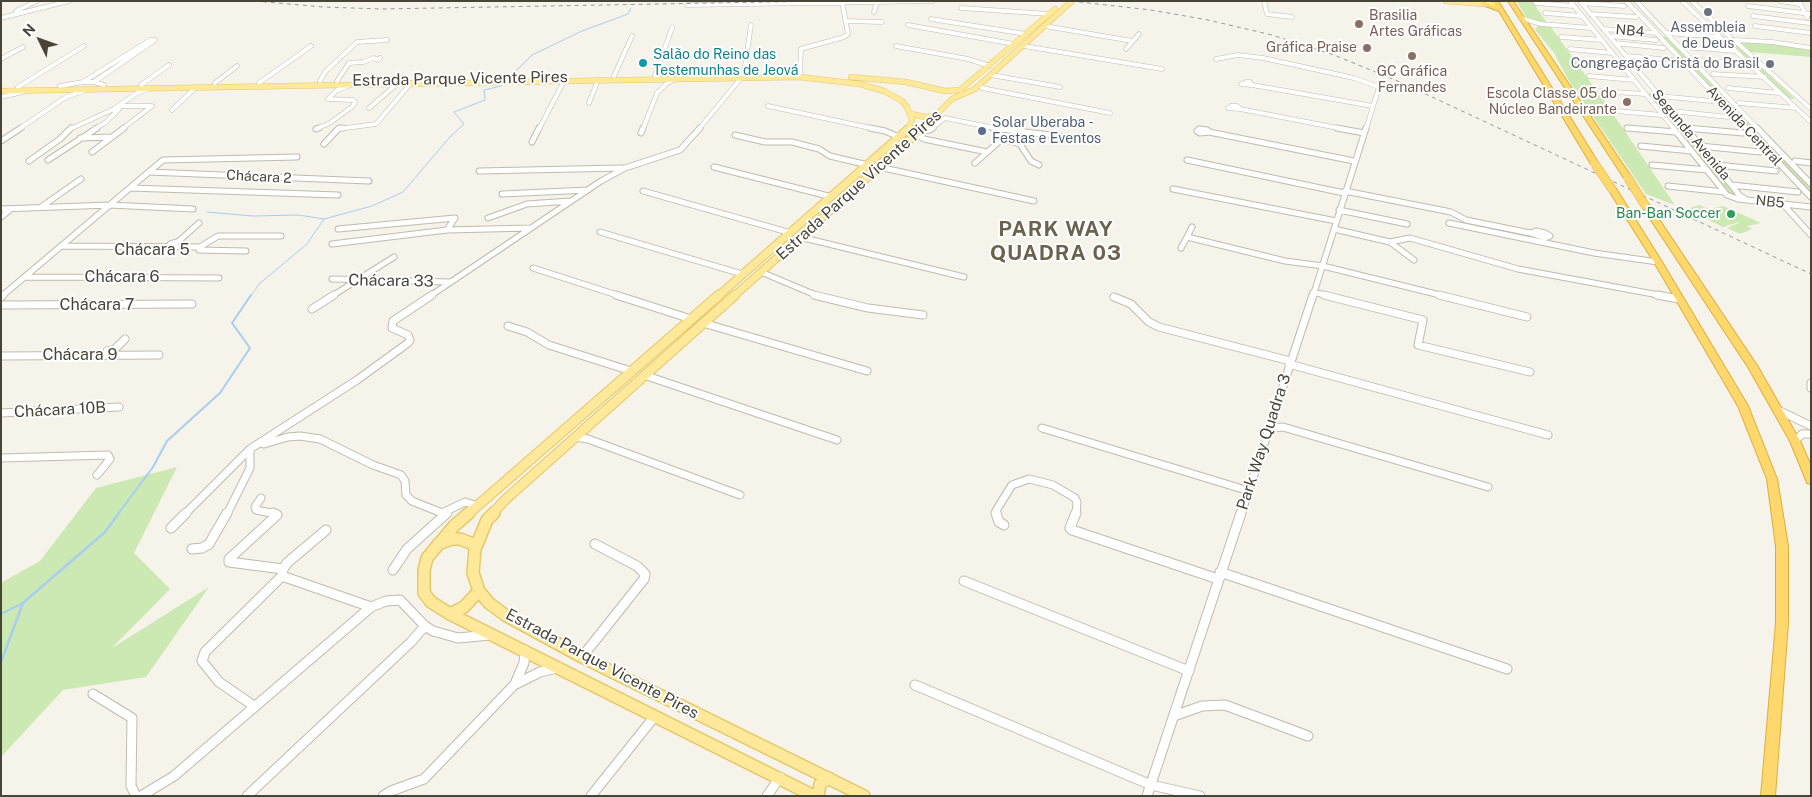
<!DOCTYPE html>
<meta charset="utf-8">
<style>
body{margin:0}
#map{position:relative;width:1812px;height:797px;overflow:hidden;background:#f5f3ea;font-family:"Public Sans",sans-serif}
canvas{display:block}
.frame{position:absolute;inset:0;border:2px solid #494438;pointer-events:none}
.north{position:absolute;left:15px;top:15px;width:50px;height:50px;-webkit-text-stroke:4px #fff;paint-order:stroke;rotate:312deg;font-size:14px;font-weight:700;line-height:20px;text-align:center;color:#494438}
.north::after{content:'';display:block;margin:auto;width:18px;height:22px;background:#494438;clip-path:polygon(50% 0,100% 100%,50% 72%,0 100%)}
</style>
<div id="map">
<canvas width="1812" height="797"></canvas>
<div class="frame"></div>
<div class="north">N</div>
</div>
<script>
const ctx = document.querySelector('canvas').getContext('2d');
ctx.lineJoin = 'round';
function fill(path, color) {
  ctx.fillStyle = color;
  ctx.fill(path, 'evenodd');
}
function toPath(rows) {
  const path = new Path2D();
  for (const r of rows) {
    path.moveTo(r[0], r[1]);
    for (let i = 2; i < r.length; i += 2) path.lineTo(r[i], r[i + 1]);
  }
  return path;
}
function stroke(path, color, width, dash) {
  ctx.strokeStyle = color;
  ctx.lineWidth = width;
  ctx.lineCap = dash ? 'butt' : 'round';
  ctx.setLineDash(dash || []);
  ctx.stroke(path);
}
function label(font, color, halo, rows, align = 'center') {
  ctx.font = font + ' "Public Sans",sans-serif';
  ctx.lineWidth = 4;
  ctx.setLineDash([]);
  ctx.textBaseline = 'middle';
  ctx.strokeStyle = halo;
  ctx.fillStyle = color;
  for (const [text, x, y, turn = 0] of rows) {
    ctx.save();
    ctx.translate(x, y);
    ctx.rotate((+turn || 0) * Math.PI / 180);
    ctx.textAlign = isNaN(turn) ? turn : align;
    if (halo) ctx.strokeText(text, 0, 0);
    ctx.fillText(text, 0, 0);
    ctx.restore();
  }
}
const green = toPath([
 [1516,1,1532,1,1547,23,1527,18],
 [1538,26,1550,26,1607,105,1675,205,1646,194,1569,81,1554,53,1536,31,1535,29],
 [1660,36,1668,37,1811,187,1811,196],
 [1738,40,1811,48,1811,57,1751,52],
 [1725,41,1734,42,1795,99,1785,98],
 [1646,93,1655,94,1738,197,1729,196],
 [1700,205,1719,214,1711,209,1723,206,1761,223,1747,226,1752,229,1740,234,1727,228,1739,223,1739,222,1723,227,1686,209],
 [177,467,134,553,170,589,112,648,209,587,146,677,63,690,1,757,1,583,40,561,96,488]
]);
const streamFar2 = toPath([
 [510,77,532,55,582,31,628,14,631,8],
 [207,212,252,216,298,215,324,219],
 [251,296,259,284,307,244,324,219,372,206,403,192,449,138,464,124,454,112,485,100,484,90,501,86]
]);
const streamFar1 = toPath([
 [118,514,153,467,167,441,220,393,250,348,232,323,251,295]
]);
const stream = toPath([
 [1,614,23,603],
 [1,662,23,603,105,532,119,513]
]);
const minorFar3 = toPath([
 [1264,1,1267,14,1292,17],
 [1570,1,1674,129],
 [1580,1,1687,129],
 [1626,1,1656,32],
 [1636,1,1666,33],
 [1682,1,1720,37],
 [1692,1,1730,37],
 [1780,1,1800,4],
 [1799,1,1807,17],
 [1536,3,1573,6],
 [1581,3,1624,6],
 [687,5,933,1],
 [1748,6,1811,14],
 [961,8,1049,14],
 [16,11,37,1],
 [874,12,877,2],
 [1545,13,1582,16],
 [1590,14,1636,17],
 [1753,16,1809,23],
 [1,18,69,1],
 [1521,18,1541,24,1591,28],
 [931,19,1026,34],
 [845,21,882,22],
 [908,25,1014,44],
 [1045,26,1132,41],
 [1755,26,1811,33],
 [1603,29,1656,33],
 [1667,33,1720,37],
 [1657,34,1747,129],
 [1668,35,1758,129],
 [1609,36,1656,40],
 [1561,37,1602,40],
 [1723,39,1811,122],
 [1734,40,1811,109],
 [1734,40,1772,42,1811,48],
 [1615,43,1664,48],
 [896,46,968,59,990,66],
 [1024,46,1162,69],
 [1684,47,1736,51],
 [1126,49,1139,34],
 [1570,49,1612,53],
 [1626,56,1673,60],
 [1,59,23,47],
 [1216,59,1238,55,1263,58,1354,78,1379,87,1366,129],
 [1698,60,1749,64],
 [1579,62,1622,65],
 [800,73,801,49,844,37,848,34,842,2],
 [742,74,745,66,751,25],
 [1713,74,1765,77],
 [655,75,672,28],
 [991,75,1060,87],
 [614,76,632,36],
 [1589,76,1634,80],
 [320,81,325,72,357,42,387,40],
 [337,81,349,63,363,62,374,58,378,60,380,58],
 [83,82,150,40,155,40,94,82],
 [1246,82,1250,82,1252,85,1241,84,1246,82],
 [215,83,237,66],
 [259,83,311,46],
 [141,85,169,65],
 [1252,85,1373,106],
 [60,86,83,82,94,82,104,85],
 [18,87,84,46],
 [982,88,1110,113],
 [1728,88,1779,93],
 [1600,91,1645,94],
 [1659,96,1712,101],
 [1,97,23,92],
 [589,103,598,80],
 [1739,103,1796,108],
 [120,106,152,106,122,129],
 [768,106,875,129],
 [1231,106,1237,106,1240,109,1228,108,1231,106],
 [369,108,397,84],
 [1240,109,1343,129],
 [172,110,195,88],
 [1616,111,1662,115],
 [1672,111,1728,117],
 [1627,128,1639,129],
 [1686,128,1697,129],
 [19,129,66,97,86,90],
 [70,129,114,109,137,93,149,89],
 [94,129,105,123,119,109],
 [316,129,330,123,353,106,355,102,353,100,328,99,337,90,351,85],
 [338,129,376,124,411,83],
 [539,129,564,81],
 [643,129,657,93,666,84,675,79],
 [699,129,741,78],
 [931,129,945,118,999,129]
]);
const minorFar2 = toPath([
 [870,128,885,131,899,137],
 [993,128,1091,140],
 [1337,128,1364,133],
 [1627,128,1676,132],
 [1673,128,1727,195,1738,199,1811,207],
 [1686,128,1740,196,1745,199],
 [1686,128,1743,133],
 [1746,128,1811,197],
 [1757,128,1811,184],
 [316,129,319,128],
 [1199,129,1207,130,1210,132,1200,133,1197,131,1199,129],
 [919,131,930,130,933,128],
 [1209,132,1354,161],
 [641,133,643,128],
 [915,134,924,139,987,152],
 [735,135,765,142,792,142,819,149,830,156,868,165],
 [80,138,112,137],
 [1,141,21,128],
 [532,142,539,128],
 [324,144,339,128,343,128],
 [1641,146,1691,151],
 [1700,146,1760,152],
 [92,152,124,128],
 [48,160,97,128],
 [1187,160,1344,193],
 [29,161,60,139,71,128],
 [1795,161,1811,163],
 [975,163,1002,139,1020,144,1031,161,1039,165],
 [1652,165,1707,170],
 [1717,165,1776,171],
 [714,167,832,197],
 [879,167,1034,201],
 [479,171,622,168],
 [149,172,369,181],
 [1732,185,1798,192],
 [1668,186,1724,192],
 [130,188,338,195],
 [1173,189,1336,221],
 [643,191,791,233],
 [1345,191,1451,212,1466,220,1530,233],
 [502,194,588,190],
 [1783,204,1811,235],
 [41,207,81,179],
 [1,209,110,205,193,209],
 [1339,210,1407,224],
 [1,217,11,209],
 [488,218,527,204,571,201],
 [1449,223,1594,253,1658,262],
 [1192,227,1187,237,1285,261,1323,266,1444,296],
 [338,229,455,218,447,230],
 [1334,229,1390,242,1414,260],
 [1536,231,1545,233,1550,236,1545,238,1530,233,1536,231],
 [600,232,742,274],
 [800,237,964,277],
 [1390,242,1410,238,1518,269,1664,296],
 [170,244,179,241,199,223],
 [332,244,447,230,530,228],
 [62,246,200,247,218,236,281,236],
 [1181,248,1187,237],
 [199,250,246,251],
 [533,268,620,296],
 [761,272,818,296],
 [25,277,219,278],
 [332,279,450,282],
 [1313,292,1329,296],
 [2,296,163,160,297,157],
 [332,296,394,257],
 [430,296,601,181,625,168,680,150,700,128],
 [1313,296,1366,128]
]);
const minorFar1 = toPath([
 [616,295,691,319],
 [814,295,868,308,923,315],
 [1324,295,1423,320,1418,345,1530,372],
 [1439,295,1527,317],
 [1657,295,1679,299],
 [1,297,3,295],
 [1114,297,1131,304,1149,322,1159,327,1290,361],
 [1,305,192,304],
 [312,309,334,295],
 [703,323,867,371],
 [508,326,527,332,549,345,631,371],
 [107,351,115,349,125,339],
 [1,356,159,355],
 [1289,364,1548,435],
 [644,375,837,440],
 [1811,383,1811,388],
 [1778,410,1811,426],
 [1,413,119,407],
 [1042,428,1249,491],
 [1269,428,1283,427,1488,487],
 [575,437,588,439,740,495],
 [1795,441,1802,434,1811,434],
 [264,444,288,437,300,436,320,439,373,465,401,475,405,481,406,495,412,501,442,513,465,502,478,506],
 [1,458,108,455,110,459,97,475],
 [261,498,255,507,256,510,276,514],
 [185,514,250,449],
 [227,514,250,468,250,449,357,380,408,343,410,340,408,335,392,328,393,321,432,295],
 [996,514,997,509,1012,485,1029,479,1053,485,1075,498,1077,502,1076,514],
 [1241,514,1313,295]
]);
const minor = toPath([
 [273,513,277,515,229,559,229,562,283,569],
 [996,513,999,522,1004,525],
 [1076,513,1070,528,1072,530,1218,579],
 [171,528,186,513],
 [192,549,202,548,209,544,227,513],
 [393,570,407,549,447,513],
 [1220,572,1507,669],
 [282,576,371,607],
 [964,581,1189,671],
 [582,657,644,579,645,574,637,566,595,544],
 [516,684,540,672,557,668],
 [915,685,1151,785,1200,796],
 [93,694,132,718,131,786,136,796],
 [254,706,219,682,202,661,205,652,282,576,283,569,287,563,326,530],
 [1174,716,1202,706,1225,705,1308,736],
 [141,796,174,776,371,607,386,601,400,600,425,626,433,631,458,638,490,635],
 [247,796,411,642,425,626],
 [383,796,391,791,424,779,515,684,524,663,525,650],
 [591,796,655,716],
 [767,796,780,777],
 [1147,796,1241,513]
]);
const majorFar3 = toPath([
 [1446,1,1497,5],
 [851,77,906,82,945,91,960,90,1055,9],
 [1,91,799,77,860,84,884,91,902,101,907,107,912,120,908,129],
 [911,114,925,117,937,115],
 [922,129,952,99,975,89,1072,1]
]);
const majorFar2 = toPath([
 [718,296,909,128],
 [734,296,923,128]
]);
const majorFar1 = toPath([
 [468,514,719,295],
 [492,514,506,499,735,295]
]);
const major = toPath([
 [469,513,454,526,427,558,424,570,424,593,431,602,450,614,814,796],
 [494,513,487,520,475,549,473,573,479,591,489,603,505,615,582,657,864,796],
 [438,544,452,539,460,539,473,544,475,549],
 [450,614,464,607,479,591],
 [818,796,820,784,829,778]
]);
const highway = toPath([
 [1493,1,1498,1,1599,164,1598,166,1591,164,1499,11,1480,4,1483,2,1496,7,1493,1],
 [1508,1,1513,1,1632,178,1631,180,1624,178,1508,1],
 [1609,187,1615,187,1662,262,1748,406,1777,479,1788,546,1788,623,1775,796,1761,796,1776,623,1776,546,1767,479,1738,406,1654,262,1608,189,1609,187],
 [1642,203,1648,203,1758,367,1800,441,1811,466,1811,484,1807,483,1806,480,1790,441,1748,367,1641,205,1642,203]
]);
const rail = toPath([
 [255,1,323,7,381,9,825,1],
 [1071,1,1151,10,1208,20,1272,35,1334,55,1400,82,1811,274]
]);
const highwayBridge = toPath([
 [1595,164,1612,189],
 [1628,178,1645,205]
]);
const markers = [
 [1708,12,5,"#6b7280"],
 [1359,24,5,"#8d6e63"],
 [1367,48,5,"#8d6e63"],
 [1412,56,5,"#8d6e63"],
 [643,63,5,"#0f9aa8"],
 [1770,64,5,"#6b7280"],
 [1627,102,5,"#8d6e63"],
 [982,131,5,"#5c6f8a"],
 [1731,214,5,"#2e9e5b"]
];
const farEducationnames = [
 ["Brasilia",1369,16,"left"],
 ["Artes Gráficas",1369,32,"left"],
 ["Gráfica Praise",1357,48],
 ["GC Gráfica",1412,72,"center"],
 ["Fernandes",1412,88,"center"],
 ["Escola Classe 05 do",1617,94],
 ["Núcleo Bandeirante",1617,110]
];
const farWorshipnames = [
 ["Assembleia",1708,28],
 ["de Deus",1708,44],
 ["Congregação Cristã do Brasil",1760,64,"right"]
];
const farStreetnames = [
 ["NB4",1630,31,5],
 ["Avenida Central",1744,126,47],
 ["Segunda Avenida",1691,135,50],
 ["Chácara 2",259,177,3],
 ["NB5",1770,202,6]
];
const farCulturenames = [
 ["Salão do Reino das",653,55],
 ["Testemunhas de Jeová",653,71]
];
const farServicenames = [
 ["Solar Uberaba -",992,123],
 ["Festas e Eventos",992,139]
];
const farLeisurenames = [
 ["Ban-Ban Soccer",1721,214]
];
const streetNames = [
 ["Estrada Parque Vicente Pires",460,79,-1],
 ["Estrada Parque Vicente Pires",859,185,-42],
 ["Chácara 5",152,250],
 ["Chácara 6",122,277],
 ["Chácara 33",391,281,1],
 ["Chácara 7",97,305],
 ["Chácara 9",80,355],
 ["Chácara 10B",60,410,-3],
 ["Park Way Quadra 3",1264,442,-72],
 ["Estrada Parque Vicente Pires",602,664,28]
];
const districtNames = [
 ["PARK WAY",1056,230],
 ["QUADRA 03",1056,254]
];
fill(green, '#cde9b3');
stroke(streamFar2, '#a7cef1', 1);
stroke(streamFar1, '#a7cef1', 2);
stroke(stream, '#a7cef1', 2.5);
stroke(minorFar3, '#c1bbad', 5);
stroke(minorFar2, '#c1bbad', 7);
stroke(minorFar1, '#c1bbad', 9);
stroke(minor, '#c1bbad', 11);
stroke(majorFar3, '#e5c869', 6);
stroke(majorFar2, '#e5c869', 9);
stroke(majorFar1, '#e5c869', 11);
stroke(major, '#e5c869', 14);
stroke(highway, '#deae3b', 2);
stroke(minorFar3, '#fff', 4);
stroke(minorFar2, '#fff', 5);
stroke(minorFar1, '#fff', 7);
stroke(minor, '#fff', 9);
stroke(majorFar3, '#fee99a', 5);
stroke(majorFar2, '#fee99a', 7);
stroke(majorFar1, '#fee99a', 9);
stroke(major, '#fee99a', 11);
fill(highway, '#fed86d');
stroke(rail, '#999', 1, [4, 4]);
stroke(highwayBridge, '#deae3b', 9, []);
stroke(highwayBridge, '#fed86d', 8);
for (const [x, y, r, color] of markers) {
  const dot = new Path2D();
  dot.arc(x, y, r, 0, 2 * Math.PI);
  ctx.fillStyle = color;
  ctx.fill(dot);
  stroke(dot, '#fff', 2);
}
label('14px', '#785e54', '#fff', farEducationnames, 'right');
label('14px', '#5b616d', '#fff', farWorshipnames);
label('14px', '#494438', '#fff', farStreetnames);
label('14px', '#0d838f', '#fff', farCulturenames, 'left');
label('14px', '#4e5e75', '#fff', farServicenames, 'left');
label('14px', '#27864d', '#fff', farLeisurenames, 'right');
label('16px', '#494438', '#fff', streetNames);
ctx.letterSpacing = '1px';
label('bold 21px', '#6c634f', '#fff', districtNames);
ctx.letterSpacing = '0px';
</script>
